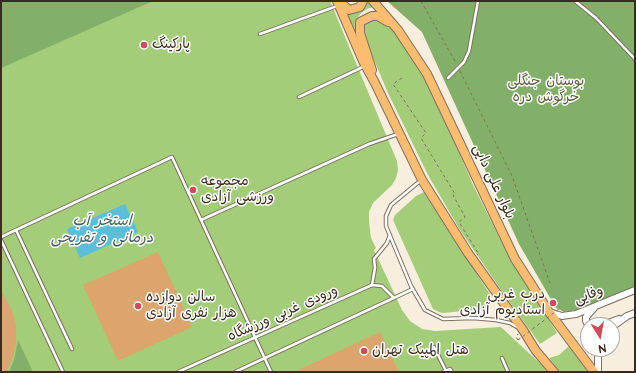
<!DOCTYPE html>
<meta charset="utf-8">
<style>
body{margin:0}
#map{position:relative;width:636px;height:373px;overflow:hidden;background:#f7eedd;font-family:"Architects Daughter",sans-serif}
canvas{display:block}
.frame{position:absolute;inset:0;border:2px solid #3b2a1e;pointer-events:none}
.north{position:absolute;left:580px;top:317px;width:40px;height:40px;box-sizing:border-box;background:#fff;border:1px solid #b1aaa5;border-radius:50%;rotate:169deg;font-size:11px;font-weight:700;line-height:16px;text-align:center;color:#3b2a1e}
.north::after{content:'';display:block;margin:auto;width:14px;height:18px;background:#d1495b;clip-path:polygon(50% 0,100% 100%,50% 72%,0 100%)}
</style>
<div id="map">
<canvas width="636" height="373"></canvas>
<div class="frame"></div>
<div class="north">N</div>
</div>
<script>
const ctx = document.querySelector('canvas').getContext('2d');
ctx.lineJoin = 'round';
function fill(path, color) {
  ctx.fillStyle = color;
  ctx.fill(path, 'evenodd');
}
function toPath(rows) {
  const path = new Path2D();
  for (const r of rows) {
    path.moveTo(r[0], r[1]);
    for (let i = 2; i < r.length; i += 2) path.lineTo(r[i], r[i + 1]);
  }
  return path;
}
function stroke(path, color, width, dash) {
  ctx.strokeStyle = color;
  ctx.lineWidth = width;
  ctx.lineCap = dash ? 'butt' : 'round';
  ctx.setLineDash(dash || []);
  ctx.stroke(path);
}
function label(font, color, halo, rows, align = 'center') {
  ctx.font = font + ' "Architects Daughter","Playpen Sans Arabic",sans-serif';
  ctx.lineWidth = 3;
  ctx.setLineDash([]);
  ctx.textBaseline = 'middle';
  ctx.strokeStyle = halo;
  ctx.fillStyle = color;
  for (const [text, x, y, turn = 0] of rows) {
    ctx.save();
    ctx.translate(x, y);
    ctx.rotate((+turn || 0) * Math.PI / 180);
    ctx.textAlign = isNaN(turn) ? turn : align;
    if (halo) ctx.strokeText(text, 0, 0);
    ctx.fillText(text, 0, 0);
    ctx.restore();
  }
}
const green = toPath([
 [1,1,330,1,397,161,398,170,396,178,392,185,373,203,369,212,369,222,371,238,376,248,374,250,402,310,410,321,422,329,435,331,501,327,546,369,545,372,1,372],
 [365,1,372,1,378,7,369,8,362,12,357,18,355,24,357,35,347,12],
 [374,19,384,22,394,30,414,58,434,95,473,185,507,253,557,333,540,344,501,290,460,230,428,175,388,93,364,36,364,28,367,21],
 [424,192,491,296,492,302,489,307,485,309,443,313,439,312,433,309,393,220,395,215,416,196],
 [569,346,588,372,560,372,549,358,559,355]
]);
const forest = toPath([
 [1,1,153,1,1,68],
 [387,1,635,1,635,287,577,310,564,312,556,308,519,244,422,32],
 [18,340,33,372,9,372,14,360]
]);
const water = toPath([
 [125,204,138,232,80,258,67,229]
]);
const building = toPath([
 [158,252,192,327,118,361,83,285],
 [1,291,12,310,16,325,16,340,13,357,7,372,1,372],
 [380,332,399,372,294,372]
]);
const path = toPath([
 [421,1,456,63],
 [460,71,512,176,550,283],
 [402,78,393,84,426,133,421,138,455,194,453,195,465,217,459,222,478,253,477,253,478,255],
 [518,340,516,337,518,334]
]);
const service = toPath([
 [575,1,596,18,635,59],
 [260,34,337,6],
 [448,78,464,62,469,51,478,1],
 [299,97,365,66],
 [420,181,391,205,386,216,386,226,411,286,425,310,443,319,473,318,496,320,510,323,517,327],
 [201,220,369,144,398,134],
 [16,230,72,349],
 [1,237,172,157,271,372],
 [1,240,63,372],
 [372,285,375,268,374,259,387,243,390,235],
 [434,347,446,371],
 [502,358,508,372],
 [178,372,372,285,382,286,394,298],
 [235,372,413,289],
 [443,372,450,369,452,372]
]);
const tertiary = toPath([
 [549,312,562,316,576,314,635,290],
 [588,325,586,321,586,317,594,308],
 [603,325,619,319],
 [612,327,627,316,635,313],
 [598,372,598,349]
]);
const primary = toPath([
 [337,1,363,61,375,83,422,180,468,253,523,330,536,351,554,372],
 [339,1,349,10,360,7,363,1],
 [373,1,398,30,427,74,515,259,549,312,594,372],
 [372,70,360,33,360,22,372,16,378,16,388,22]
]);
const pathBridge = toPath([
 [518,340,559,309]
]);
const markers = [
 [144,45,4,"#d1495b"],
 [193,190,4,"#d1495b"],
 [553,303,4,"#d1495b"],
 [138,306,4,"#d1495b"],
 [364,351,4,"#d1495b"]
];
const poiNames = [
 ["پارکینگ",152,45],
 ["مجموعه",201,182],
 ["ورزشی آزادی",201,198],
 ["درب غربی",545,295,"right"],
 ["استادیوم آزادی",545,311,"right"],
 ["سالن دوازده",146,298],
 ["هزار نفری آزادی",146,314],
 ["هتل المپیک تهران",372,351]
];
const parkNames = [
 ["بوستان جنگلی",546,82],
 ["خرگوش دره",546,98]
];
const streetNames = [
 ["بلوار علی دایی",493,182,65],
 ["وفایی",589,296,-21],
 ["ورودی غربی ورزشگاه",283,314,-24]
];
const waterNames = [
 ["استخر آب",102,222],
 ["درمانی و تفریحی",102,239]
];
fill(green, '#a3cd78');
fill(forest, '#82b068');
fill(water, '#5bbfd9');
fill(building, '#dca56e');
stroke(service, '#7d6f61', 4.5);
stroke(tertiary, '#7d6f61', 8);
stroke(primary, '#7d6f61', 10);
stroke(path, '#7d6f61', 1, [3, 3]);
stroke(service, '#fff', 2.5);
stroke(tertiary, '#fff', 6);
stroke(primary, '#febc70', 8);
stroke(pathBridge, '#7d6f61', 1, [3, 3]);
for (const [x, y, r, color] of markers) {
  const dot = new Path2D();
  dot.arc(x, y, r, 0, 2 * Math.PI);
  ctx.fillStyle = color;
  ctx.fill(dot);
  stroke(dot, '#fff', 1.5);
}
label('14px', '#3b2a1e', '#fff', poiNames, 'left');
label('14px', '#5a5b39', '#fff', parkNames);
label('14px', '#3b2a1e', '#fff', streetNames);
label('italic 15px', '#465e5f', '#fff', waterNames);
</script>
